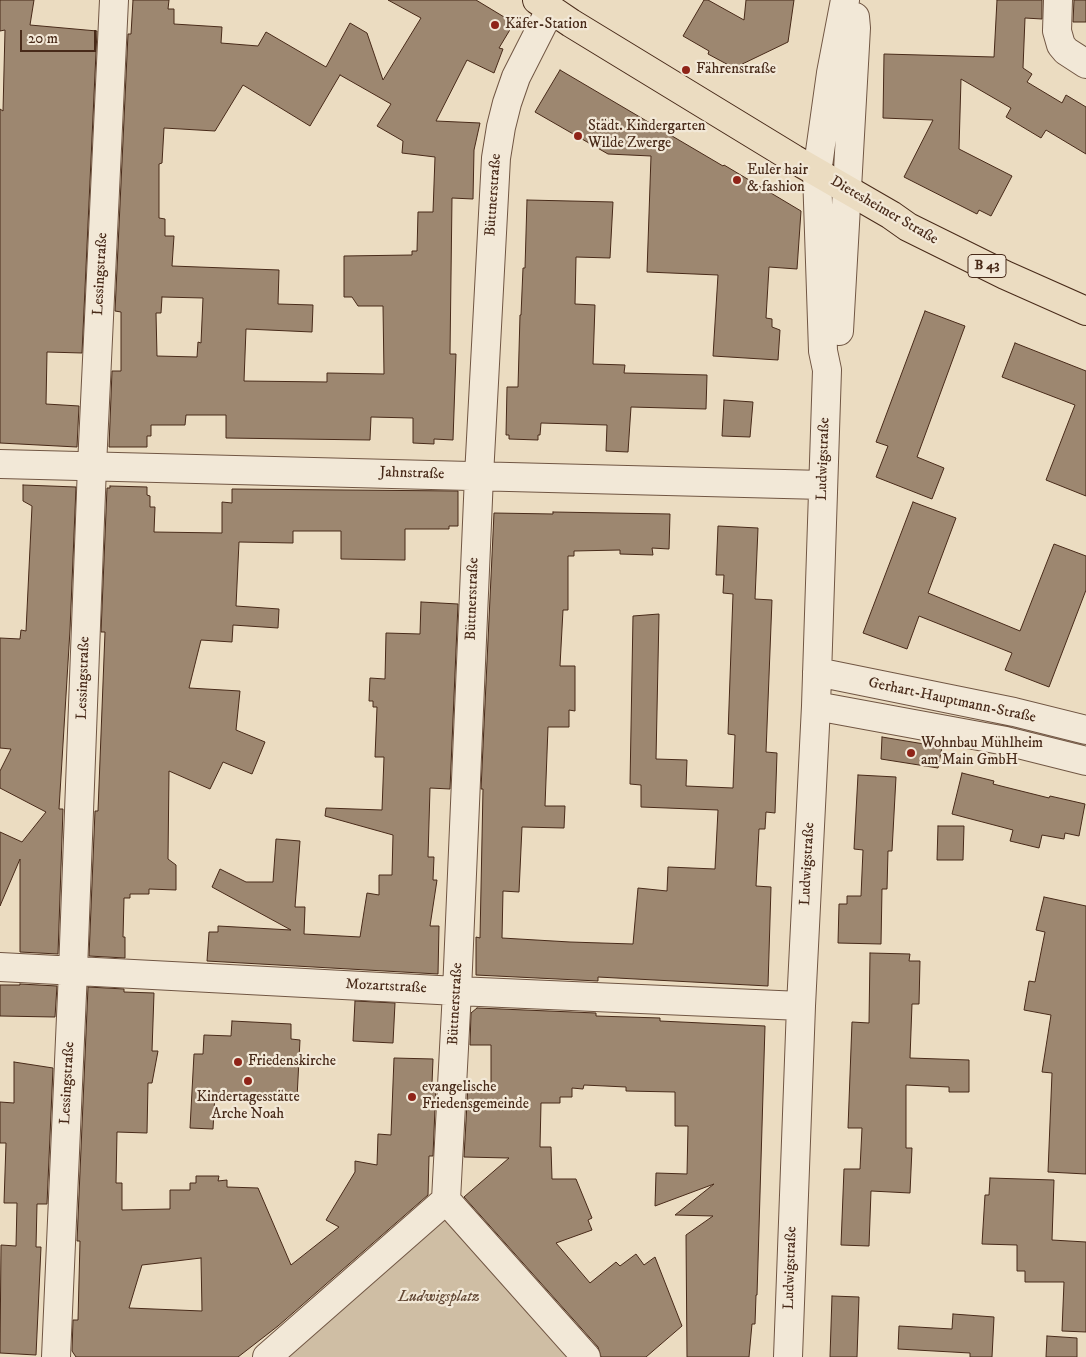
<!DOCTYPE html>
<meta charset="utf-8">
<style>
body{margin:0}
#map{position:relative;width:1086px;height:1357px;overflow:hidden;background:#ebdcc1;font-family:"IM FELL DW Pica",serif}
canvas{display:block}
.scale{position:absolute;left:20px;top:30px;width:76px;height:22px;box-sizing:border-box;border:2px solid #482a19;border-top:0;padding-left:6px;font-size:15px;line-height:18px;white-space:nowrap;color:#482a19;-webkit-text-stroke:4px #f2e8d7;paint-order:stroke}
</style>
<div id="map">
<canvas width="1086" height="1357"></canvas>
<div class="scale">20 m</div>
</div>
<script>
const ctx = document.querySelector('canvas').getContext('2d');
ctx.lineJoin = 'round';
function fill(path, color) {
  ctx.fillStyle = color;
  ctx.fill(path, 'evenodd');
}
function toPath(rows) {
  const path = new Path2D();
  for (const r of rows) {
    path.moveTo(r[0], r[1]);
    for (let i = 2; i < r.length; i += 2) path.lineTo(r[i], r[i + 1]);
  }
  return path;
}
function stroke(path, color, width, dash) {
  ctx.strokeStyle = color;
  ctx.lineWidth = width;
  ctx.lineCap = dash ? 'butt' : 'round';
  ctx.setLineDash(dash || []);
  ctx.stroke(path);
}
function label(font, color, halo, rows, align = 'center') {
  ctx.font = font + ' "IM FELL DW Pica",serif';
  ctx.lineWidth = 4.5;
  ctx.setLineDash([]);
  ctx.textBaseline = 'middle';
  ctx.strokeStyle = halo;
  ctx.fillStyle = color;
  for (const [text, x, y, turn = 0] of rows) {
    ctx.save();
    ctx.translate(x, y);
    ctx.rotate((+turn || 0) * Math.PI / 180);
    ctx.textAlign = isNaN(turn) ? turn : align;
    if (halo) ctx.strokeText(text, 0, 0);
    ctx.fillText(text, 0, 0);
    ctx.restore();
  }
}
const green = toPath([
 [445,1213,574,1357,285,1357]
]);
const building = toPath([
 [0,0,34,0,30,25,97,31,82,353,47,352,46,404,79,406,77,447,0,443,0,109,3,111,5,30,0,31,0,0],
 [133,0,169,0,168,9,174,9,174,24,222,27,221,43,258,46,266,32,326,67,350,23,367,33,383,80,421,18,388,0,476,0,514,23,499,48,503,49,494,73,467,60,436,121,480,123,474,150,473,199,452,198,450,354,456,354,453,440,434,439,434,444,413,443,413,418,371,417,370,440,226,438,226,415,186,415,185,425,151,425,151,436,147,436,147,447,109,447,112,371,121,371,121,312,115,311,128,34,131,34,133,0],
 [340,75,391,104,377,126,403,141,402,153,435,157,433,212,418,212,417,251,412,251,412,255,344,256,344,297,352,297,358,306,383,306,384,374,327,373,327,382,244,381,246,329,312,332,313,305,278,304,279,270,172,266,174,236,165,236,165,219,159,218,159,164,162,163,164,128,215,131,243,85,310,126,340,75],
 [162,297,203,298,201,343,198,342,197,357,157,356,156,313,161,313,162,297],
 [704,0,708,0,744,20,746,0,794,0,788,42,734,68,708,54,709,51,683,36,704,0],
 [997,0,1042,0,1042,19,1025,18,1023,68,1032,74,1027,82,1062,103,1066,95,1086,107,1086,154,1046,130,1041,138,1006,117,1011,108,961,79,959,149,1012,176,991,216,979,210,977,214,904,177,933,120,883,118,884,54,994,57,997,0],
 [1074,0,1086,0,1086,22,1073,22,1074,0],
 [560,70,723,166,724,165,801,211,797,269,769,267,766,318,772,319,772,327,780,330,778,360,713,356,718,275,647,272,651,156,608,154,535,112,560,70],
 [527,200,613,202,610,258,576,257,575,304,595,305,593,364,625,365,624,373,707,375,706,409,631,407,628,452,606,451,607,425,541,423,540,435,538,435,538,440,509,439,509,435,506,435,507,387,518,387,520,315,521,315,523,268,525,268,527,200],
 [925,311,965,326,917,457,944,468,932,499,876,477,888,446,876,442,925,311],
 [1015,343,1086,371,1086,496,1046,480,1075,405,1002,377,1015,343],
 [724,400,753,402,750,437,722,436,724,400],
 [23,485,76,487,70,630,59,809,63,809,58,954,20,952,20,859,0,906,0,832,22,842,46,812,0,788,0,771,11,749,0,748,0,638,20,639,21,630,26,631,32,506,23,501,23,485],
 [110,486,147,487,147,495,150,496,150,507,155,507,154,532,222,533,222,502,232,503,232,489,458,491,458,526,449,526,449,529,405,529,405,560,341,559,341,531,293,531,293,543,239,542,236,606,279,609,278,628,233,625,232,642,201,640,189,688,240,691,236,730,265,742,252,774,223,762,210,789,169,771,168,859,176,865,176,890,149,889,149,894,130,894,130,898,124,898,123,937,125,937,125,958,89,956,95,811,98,811,105,632,101,632,107,488,110,488,110,486],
 [913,502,956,518,928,593,1020,631,1054,544,1086,556,1086,590,1049,687,1005,670,1012,653,919,616,907,649,863,633,913,502],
 [553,512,670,514,669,549,652,548,653,555,620,554,620,550,574,551,574,556,568,556,568,610,563,610,560,666,575,666,575,711,569,710,569,727,548,727,545,806,565,806,564,828,522,827,519,892,503,891,502,938,570,942,633,944,638,888,667,891,668,867,715,869,718,810,641,807,641,785,630,784,633,616,659,614,656,759,687,760,686,786,733,788,735,735,728,734,733,594,723,593,724,575,716,575,718,526,758,528,755,599,772,600,766,752,777,753,775,813,766,812,765,829,759,829,756,886,771,887,768,986,598,977,598,981,476,975,476,937,480,938,483,789,481,789,494,513,553,514,553,512],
 [421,602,458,604,450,789,430,788,428,857,434,857,433,880,437,880,430,926,439,926,438,974,207,961,209,932,218,932,218,926,291,930,212,887,220,869,246,882,273,882,276,839,300,841,295,907,305,907,304,934,360,937,367,893,379,895,379,875,392,875,393,835,325,816,326,808,382,810,384,757,375,757,377,707,373,707,373,701,369,701,370,678,385,679,386,633,420,634,421,602],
 [882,737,942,747,938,768,881,759,882,737],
 [962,773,994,781,993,784,1049,798,1050,796,1085,804,1079,836,1065,833,1064,839,1042,835,1039,848,1010,841,1013,830,952,814,962,773],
 [858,775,896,777,892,851,888,851,887,889,882,889,881,944,838,943,839,904,847,904,847,896,861,896,863,850,854,849,858,775],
 [938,826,964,826,963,860,937,860,938,826],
 [1044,897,1086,906,1086,1174,1048,1172,1052,1073,1042,1072,1051,1015,1024,1010,1029,981,1035,982,1045,932,1036,930,1044,897],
 [870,953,910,954,909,961,920,961,919,1004,912,1004,910,1058,969,1060,969,1092,949,1092,949,1087,906,1085,906,1148,912,1148,910,1193,871,1191,869,1246,841,1245,844,1169,860,1169,862,1128,848,1128,852,1022,869,1023,870,953],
 [20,984,57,986,55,1017,0,1016,0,985,20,985,20,984],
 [88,987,124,989,124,992,154,993,152,1051,158,1051,152,1083,148,1083,147,1133,117,1132,116,1183,122,1183,122,1210,170,1209,170,1190,190,1190,190,1183,196,1183,196,1176,219,1176,218,1181,227,1180,227,1187,258,1188,291,1265,339,1227,326,1220,355,1172,355,1161,377,1165,378,1134,391,1135,394,1058,433,1059,432,1084,436,1084,433,1156,429,1156,428,1195,278,1326,238,1357,76,1357,72,1351,73,1320,78,1320,80,1241,77,1241,88,987],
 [201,1258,202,1311,129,1308,142,1265,201,1258],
 [355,1001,395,1003,393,1043,353,1041,355,1001],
 [477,1008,596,1013,596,1016,660,1018,660,1021,765,1026,757,1295,756,1295,755,1324,752,1324,749,1357,687,1357,686,1235,713,1216,675,1215,714,1184,655,1206,656,1173,687,1174,688,1126,675,1126,675,1092,626,1091,626,1087,584,1085,583,1089,572,1088,572,1097,560,1097,560,1103,541,1103,540,1147,551,1147,552,1179,576,1179,592,1218,588,1220,592,1230,556,1243,590,1283,616,1262,620,1266,636,1254,644,1265,655,1257,682,1326,646,1357,601,1357,598,1347,464,1197,509,1158,464,1157,468,1085,491,1085,491,1045,470,1045,471,1013,477,1008],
 [232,1021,291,1024,291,1039,300,1040,297,1098,215,1093,213,1129,190,1128,194,1054,203,1054,204,1035,231,1036,232,1021],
 [14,1062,53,1068,47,1204,37,1204,36,1247,41,1247,36,1355,0,1353,1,1245,16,1246,17,1203,4,1203,6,1143,0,1143,0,1102,14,1103,14,1062],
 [990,1178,1054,1180,1052,1240,1086,1242,1086,1332,1062,1331,1064,1282,1025,1282,1025,1271,1017,1271,1017,1245,982,1244,985,1195,989,1195,990,1178],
 [832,1296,859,1297,857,1357,830,1357,832,1296],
 [953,1314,994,1317,992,1357,970,1357,970,1353,898,1349,899,1326,952,1329,953,1314],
 [1047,1336,1077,1338,1077,1357,1046,1357,1047,1336]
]);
const minor = toPath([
 [1058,0,1057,31,1061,45,1066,51,1086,64],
 [839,331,856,28,855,17],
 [0,464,823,485],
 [817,672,1014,712,1086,730],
 [816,706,1006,741,1086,761],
 [0,967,457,991,801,1006],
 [446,1200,457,991,479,476,496,158,501,127,507,103,516,77,550,10],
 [56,1357,73,971,92,466,114,0],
 [267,1357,446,1200,586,1357],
 [788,1357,801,1006,816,706,827,370,823,351,817,173,831,73,845,0]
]);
const major = toPath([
 [537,0,571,23,794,159,891,215,908,227,1005,275,1086,311]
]);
const markers = [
 [495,25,5,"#8f2418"],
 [686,70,5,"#8f2418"],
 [578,136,5,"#8f2418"],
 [737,180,5,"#8f2418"],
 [911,753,5,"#8f2418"],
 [238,1062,5,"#8f2418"],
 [248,1081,5,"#8f2418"],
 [412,1097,5,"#8f2418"]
];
const shields = [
 [987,266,38]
];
const shieldNames = [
 ["B 43",987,266]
];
const poiNames = [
 ["Käfer-Station",505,25],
 ["Fährenstraße",696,70],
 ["Städt. Kindergarten",588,127],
 ["Wilde Zwerge",588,144],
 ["Euler hair",747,171],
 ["& fashion",747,188],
 ["Wohnbau Mühlheim",921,744],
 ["am Main GmbH",921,761],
 ["Friedenskirche",248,1062],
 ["evangelische",422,1088],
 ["Friedensgemeinde",422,1105],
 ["Kindertagesstätte",248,1098,"center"],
 ["Arche Noah",248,1115,"center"]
];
const streetNames = [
 ["Büttnerstraße",494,195,-86],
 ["Dietesheimer Straße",884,211,30],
 ["Lessingstraße",101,274,-87],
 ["Ludwigstraße",824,459,-88],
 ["Jahnstraße",412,474,2],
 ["Büttnerstraße",473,599,-88],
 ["Lessingstraße",84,678,-88],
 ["Gerhart-Hauptmann-Straße",952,701,12],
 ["Ludwigstraße",808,864,-87],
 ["Mozartstraße",386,987,3],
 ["Büttnerstraße",456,1004,-87],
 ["Lessingstraße",68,1083,-87],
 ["Ludwigstraße",791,1268,-88]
];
const parkNames = [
 ["Ludwigsplatz",439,1298]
];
fill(green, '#cfbea4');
fill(building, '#9d8770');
stroke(building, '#482a19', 1);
stroke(minor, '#715643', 30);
stroke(major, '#482a19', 30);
stroke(minor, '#f2e8d7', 28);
stroke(major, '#ebdcc1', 28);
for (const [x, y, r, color] of markers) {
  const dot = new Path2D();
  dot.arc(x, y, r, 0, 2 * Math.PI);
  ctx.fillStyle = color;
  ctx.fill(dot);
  stroke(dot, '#f2e8d7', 2);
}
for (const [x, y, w] of shields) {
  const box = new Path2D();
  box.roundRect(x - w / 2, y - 11.5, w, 23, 4);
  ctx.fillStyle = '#f2e8d7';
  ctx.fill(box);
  stroke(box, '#482a19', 1);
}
label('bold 14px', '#482a19', null, shieldNames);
label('15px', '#482a19', '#f2e8d7', poiNames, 'left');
label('15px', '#482a19', '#f2e8d7', streetNames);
label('italic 15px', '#634835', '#f2e8d7', parkNames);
</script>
